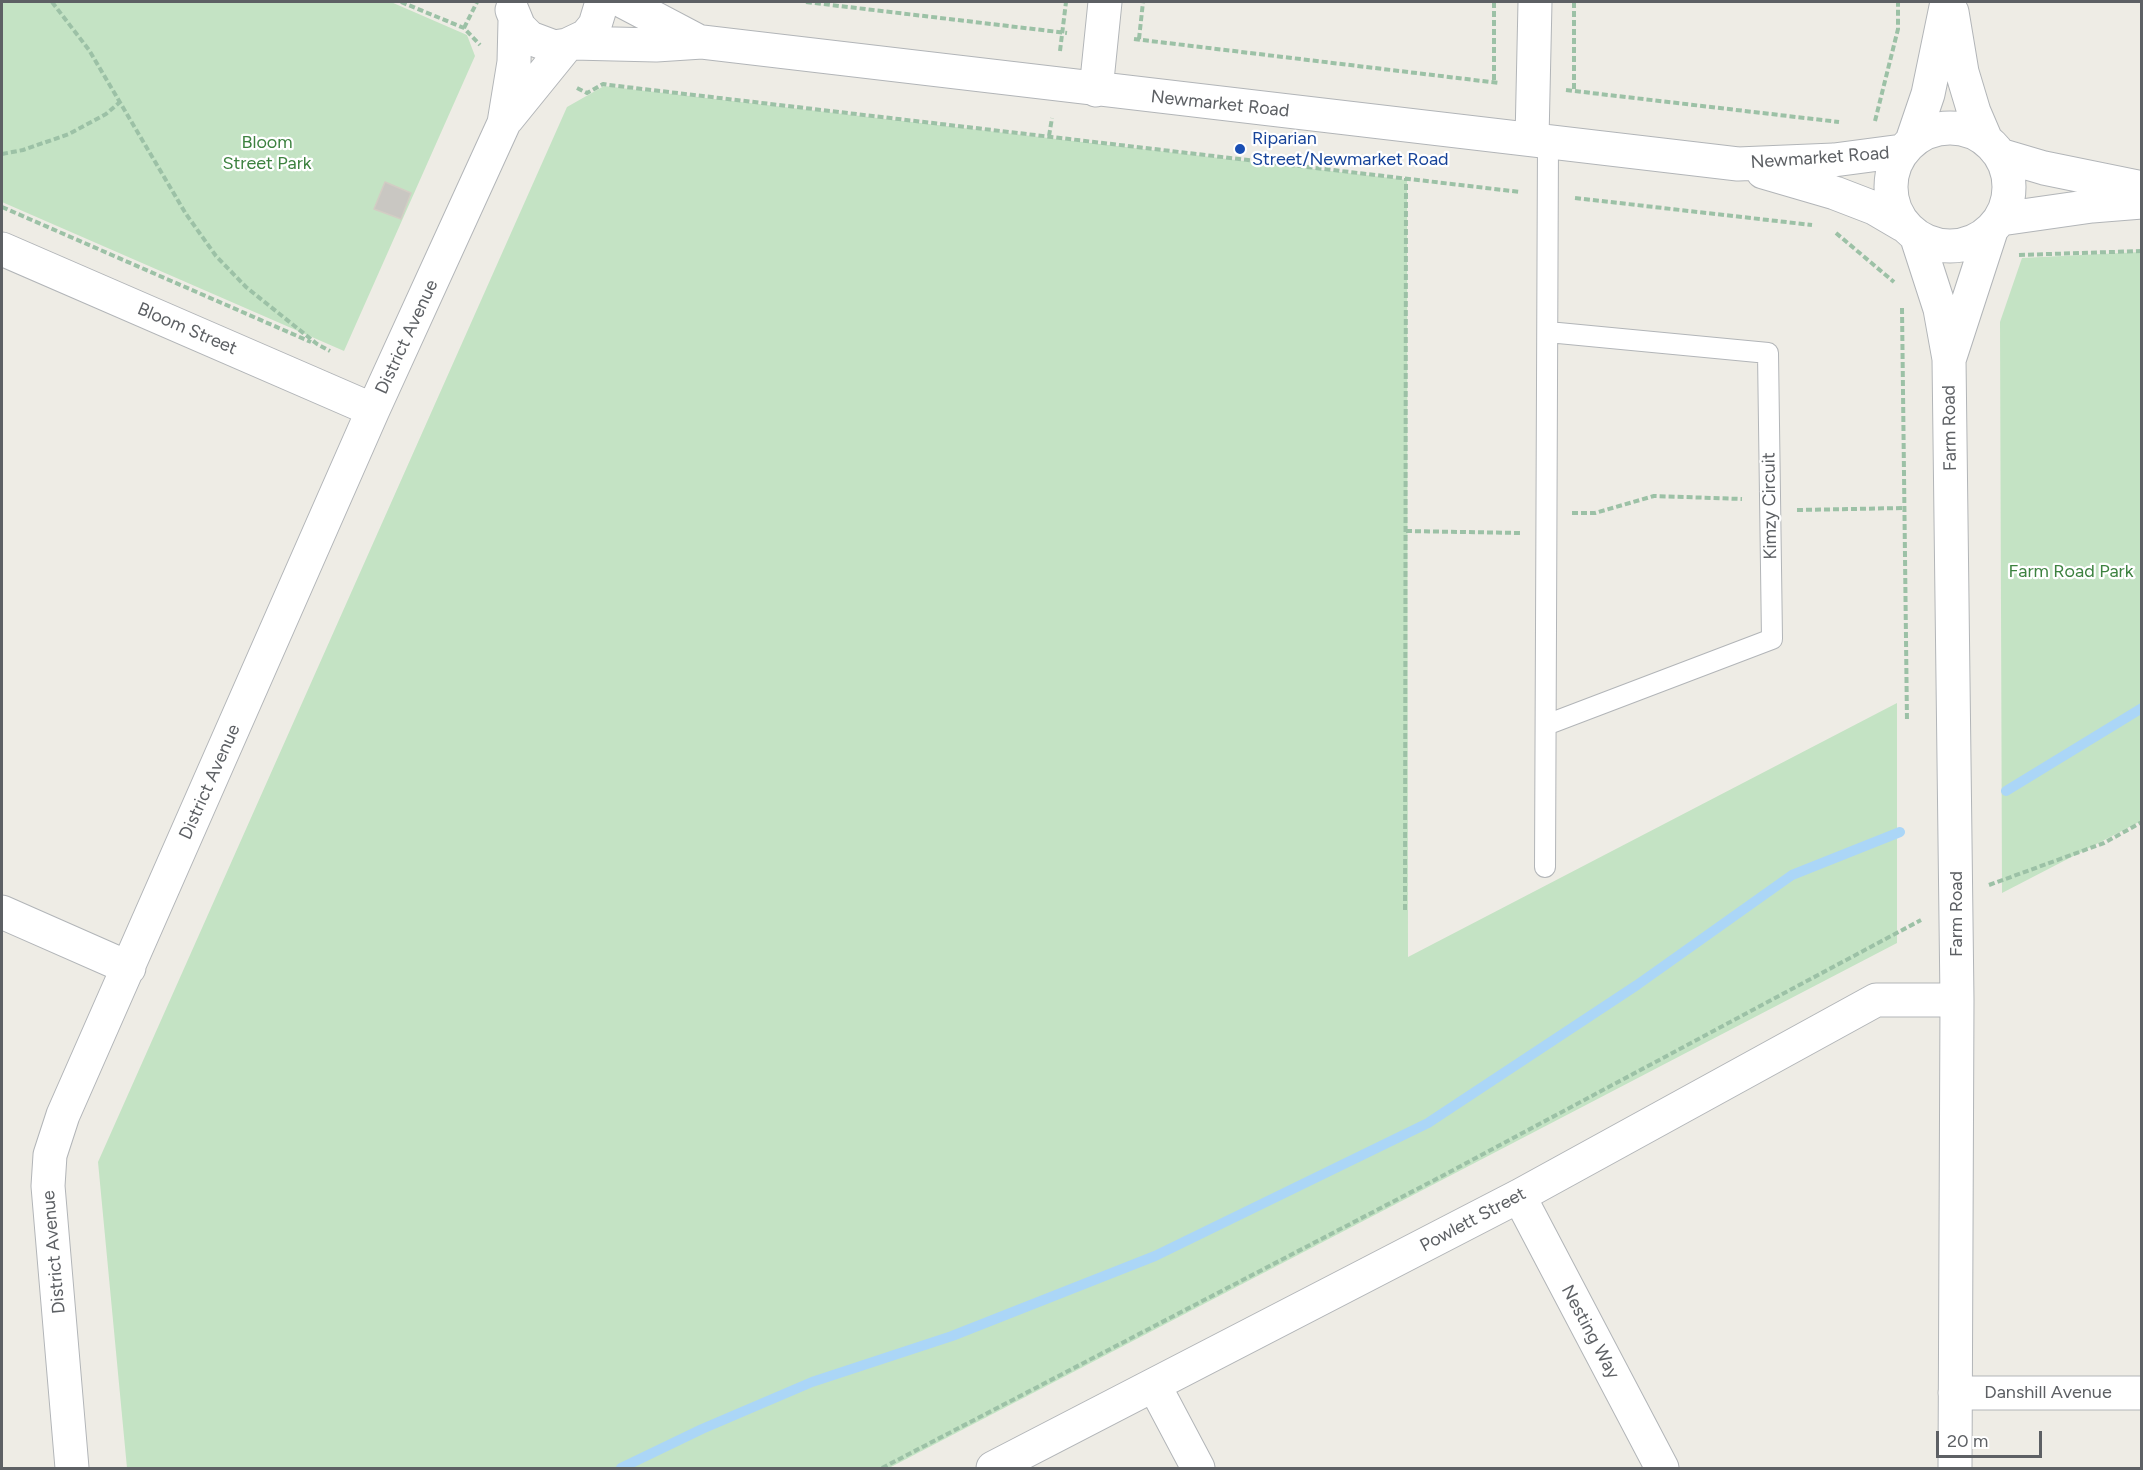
<!DOCTYPE html>
<style>
body{margin:0}
#map{position:relative;width:2143px;height:1470px;overflow:hidden;background:#eeece5;font-family:Figtree,sans-serif}
canvas{display:block}
.frame{position:absolute;inset:0;border:3px solid #5d6064;pointer-events:none}
.scale{position:absolute;left:1936px;top:1431px;width:106px;height:27px;box-sizing:border-box;border:3px solid #5d6064;border-top:0;padding-left:8px;font-size:18px;line-height:21px;white-space:nowrap;color:#5d6064;-webkit-text-stroke:4px #fff;paint-order:stroke}
</style>
<div id="map">
<canvas width="2143" height="1470"></canvas>
<div class="frame"></div>
<div class="scale">20 m</div>
</div>
<script>
const ctx = document.querySelector('canvas').getContext('2d');
ctx.lineJoin = 'round';
function fill(path, color) {
  ctx.fillStyle = color;
  ctx.fill(path, 'evenodd');
}
function toPath(rows) {
  const path = new Path2D();
  for (const r of rows) {
    if (r.length === 3) {
      path.moveTo(r[0] + r[2], r[1]);
      path.arc(r[0], r[1], r[2], 0, 2 * Math.PI);
      continue;
    }
    path.moveTo(r[0], r[1]);
    for (let i = 2; i < r.length; i += 2) path.lineTo(r[i], r[i + 1]);
  }
  return path;
}
function stroke(path, color, width, dash) {
  ctx.strokeStyle = color;
  ctx.lineWidth = width;
  ctx.lineCap = dash ? 'butt' : 'round';
  ctx.setLineDash(dash || []);
  ctx.stroke(path);
}
function label(font, color, halo, rows, align = 'center') {
  ctx.font = font + ' Figtree,sans-serif';
  ctx.lineWidth = 4.5;
  ctx.setLineDash([]);
  ctx.textBaseline = 'middle';
  ctx.strokeStyle = halo;
  ctx.fillStyle = color;
  for (const [text, x, y, turn = 0] of rows) {
    ctx.save();
    ctx.translate(x, y);
    ctx.rotate((+turn || 0) * Math.PI / 180);
    ctx.textAlign = isNaN(turn) ? turn : align;
    if (halo) ctx.strokeText(text, 0, 0);
    ctx.fillText(text, 0, 0);
    ctx.restore();
  }
}
const green = toPath([
 [2,2,391,2,467,35,475,56,344,351,2,202],
 [604,86,1407,180,1408,957,1897,703,1897,943,889,1468,127,1468,98,1162,567,107],
 [2141,252,2141,821,2002,893,2000,322,2022,258]
]);
const stream = toPath([
 [2006,791,2142,708],
 [621,1468,702,1429,812,1382,952,1336,1155,1256,1428,1123,1637,985,1792,875,1900,832]
]);
const building = toPath([
 [385,182,411,193,401,219,374,209,385,182]
]);
const path = toPath([
 [52,2,89,50,186,214,216,256,246,287,317,344,330,351],
 [401,2,464,28,480,45],
 [806,2,1067,33],
 [1494,2,1494,83],
 [1574,2,1574,91],
 [464,28,477,2],
 [1134,39,1499,83],
 [1139,39,1143,2],
 [1060,51,1066,2],
 [577,88,587,93,603,84,609,85,1520,192],
 [1566,90,1839,122],
 [1875,121,1898,29,1898,2],
 [1049,136,1052,118],
 [2,154,23,150,69,134,106,114,120,102],
 [1575,198,1812,225],
 [2,207,311,342],
 [1836,233,1894,282],
 [2019,255,2142,251],
 [1902,308,1907,721],
 [1797,510,1904,508],
 [1572,513,1595,513,1654,496,1742,499],
 [1406,531,1520,533],
 [1989,885,2104,843,2142,822],
 [1405,910,1406,178],
 [882,1468,1444,1175,1921,920]
]);
const lane = toPath([
 [1546,725,1772,639,1768,353,1548,332],
 [1545,867,1548,141]
]);
const street = toPath([
 [624,2,700,42],
 [512,10,519,27,530,38,554,47,567,45,586,36,595,25,602,2],
 [1952,12,1962,72,1974,112,1986,140],
 [573,43,656,45,702,42,1738,164,1834,160,1902,151],
 [1096,90,1105,2],
 [507,119,567,45],
 [1950,187,59],
 [1532,139,1535,2],
 [1912,141,1928,94,1947,2],
 [2000,155,2044,168,2142,188],
 [1763,172,1835,193,1874,208,1903,225],
 [2001,219,2092,206,2142,202],
 [1917,238,1940,309,1949,359,1957,1000,1955,1468],
 [2,249,373,410],
 [1950,357,1991,231],
 [2,912,129,968],
 [1519,1196,1662,1468],
 [1154,1385,1198,1468],
 [1955,1393,2142,1393],
 [72,1468,48,1186,50,1155,63,1115,373,410,504,123,514,62,515,21],
 [993,1468,1519,1196,1876,1000,1957,1000]
]);
const markers = [
 [1240,149,6,"#1a4fb4"]
];
const streetNames = [
 ["Newmarket Road",1220,104,6],
 ["Newmarket Road",1820,158,-4],
 ["Bloom Street",187,329,23],
 ["District Avenue",407,337,-65],
 ["Farm Road",1950,428,-91],
 ["Kimzy Circuit",1770,506,-91],
 ["District Avenue",210,782,-66],
 ["Farm Road",1957,914,-90],
 ["Powlett Street",1473,1220,-28],
 ["District Avenue",54,1252,-95],
 ["Nesting Way",1590,1332,62],
 ["Danshill Avenue",2048,1393]
];
const transitNames = [
 ["Riparian",1252,139],
 ["Street/Newmarket Road",1252,160]
];
const parkNames = [
 ["Bloom",267,143],
 ["Street Park",267,164],
 ["Farm Road Park",2071,572]
];
fill(green, '#c4e3c4');
stroke(stream, '#abd6f7', 10);
fill(building, '#c9c7c2');
stroke(building, '#d2cdc4', 1.5);
stroke(lane, '#b2b5b8', 22);
stroke(street, '#b2b5b8', 35);
stroke(path, '#9cc1a6', 4, [6, 3]);
stroke(lane, '#fff', 20);
stroke(street, '#fff', 33);
for (const [x, y, r, color] of markers) {
  const dot = new Path2D();
  dot.arc(x, y, r, 0, 2 * Math.PI);
  ctx.fillStyle = color;
  ctx.fill(dot);
  stroke(dot, '#fff', 2);
}
label('18px', '#5d6064', '#fff', streetNames);
label('18px', '#164399', '#fff', transitNames, 'left');
label('18px', '#3d8240', '#fff', parkNames);
</script>
